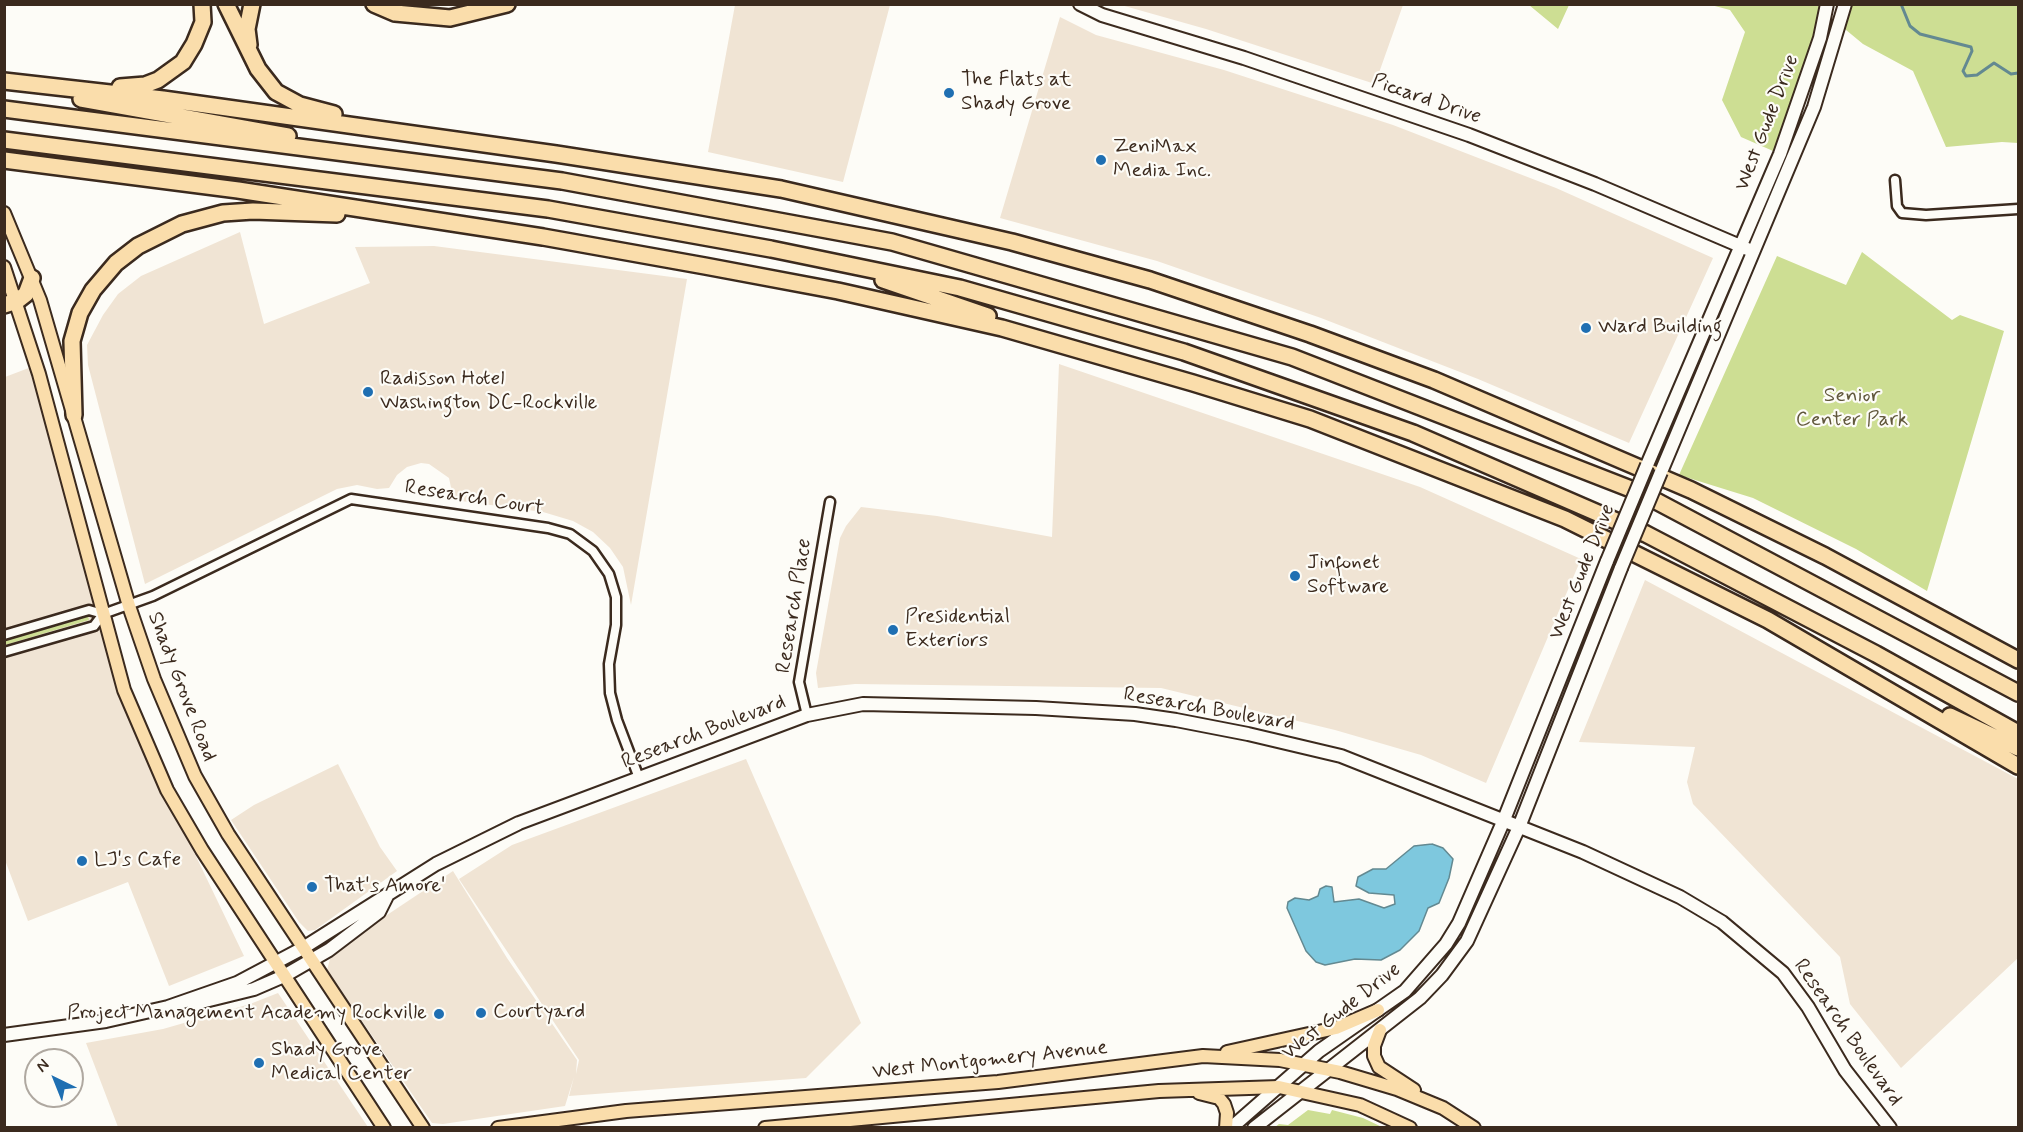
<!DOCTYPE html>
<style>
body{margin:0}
#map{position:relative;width:2023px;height:1132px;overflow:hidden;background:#fdfcf7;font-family:Mynerve,sans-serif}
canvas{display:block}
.frame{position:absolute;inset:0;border:6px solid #3b2a1e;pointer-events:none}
.north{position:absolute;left:24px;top:1048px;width:60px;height:60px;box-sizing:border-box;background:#fdfcf7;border:2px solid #afa8a0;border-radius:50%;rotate:317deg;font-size:16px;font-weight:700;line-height:24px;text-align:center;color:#3b2a1e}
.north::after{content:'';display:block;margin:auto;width:21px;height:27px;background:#1f6fb2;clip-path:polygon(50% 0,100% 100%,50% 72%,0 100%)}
</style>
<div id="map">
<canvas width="2023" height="1132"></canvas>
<div class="frame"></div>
<div class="north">N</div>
</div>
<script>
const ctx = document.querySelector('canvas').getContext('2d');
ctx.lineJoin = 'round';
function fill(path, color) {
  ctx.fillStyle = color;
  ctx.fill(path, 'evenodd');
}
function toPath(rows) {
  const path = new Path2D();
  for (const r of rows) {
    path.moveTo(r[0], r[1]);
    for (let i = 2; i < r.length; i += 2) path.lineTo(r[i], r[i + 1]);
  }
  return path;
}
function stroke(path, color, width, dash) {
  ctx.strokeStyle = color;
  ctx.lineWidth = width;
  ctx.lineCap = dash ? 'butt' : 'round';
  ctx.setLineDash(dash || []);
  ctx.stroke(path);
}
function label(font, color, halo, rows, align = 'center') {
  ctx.font = font + ' Mynerve,sans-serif';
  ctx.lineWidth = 4.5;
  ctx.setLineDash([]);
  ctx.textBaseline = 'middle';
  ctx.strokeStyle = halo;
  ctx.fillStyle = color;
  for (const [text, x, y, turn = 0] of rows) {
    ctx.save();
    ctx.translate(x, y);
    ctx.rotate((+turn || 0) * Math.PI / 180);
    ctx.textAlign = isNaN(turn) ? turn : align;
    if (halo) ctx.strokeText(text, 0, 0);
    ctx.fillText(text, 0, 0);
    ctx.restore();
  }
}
const built = toPath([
 [735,5,890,5,843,182,708,152],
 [1121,5,1403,5,1375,84,1206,29],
 [1060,17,1096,35,1224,70,1393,125,1556,188,1713,258,1629,443,1478,379,1321,318,1157,261,1000,218],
 [240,232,264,324,370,283,355,247,434,246,687,279,631,605,623,567,610,548,593,532,573,521,543,512,461,501,453,497,449,478,429,464,421,463,407,467,397,475,389,488,377,489,357,485,337,489,145,584,88,365,87,345,103,315,118,294,141,276],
 [1059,364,1420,487,1581,559,1486,783,1421,755,1335,730,1161,688,855,684,818,688,816,673,840,538,846,526,861,507,937,516,1052,537],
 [34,366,88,570,165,792,244,956,169,986,128,882,28,921,5,860,5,377],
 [1645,580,2018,779,2018,958,1901,1068,1850,1004,1840,957,1693,804,1687,782,1695,747,1579,742],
 [746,759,861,1023,806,1078,569,1096,574,1077,565,1106,443,1124,432,1123,327,970,330,959,369,927,453,871,507,958,577,1060,576,1074,579,1060,459,879,512,845],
 [338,764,380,847,397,871,315,930,308,931,299,922,231,820,254,805],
 [278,993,368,1127,118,1127,86,1043,163,1029,250,1004]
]);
const green = toPath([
 [1529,5,1569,5,1558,29],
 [1711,5,1827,5,1780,154,1741,137,1722,100,1745,32,1730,10],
 [1845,5,2018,5,2018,143,2002,142,1946,147,1913,71,1863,44,1840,25],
 [1862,252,1952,320,1960,315,2004,331,1927,591,1856,549,1753,498,1679,475,1777,256,1846,285],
 [88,616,89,620,5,645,5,640],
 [1308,1110,1330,1114,1332,1110,1363,1118,1382,1127,1275,1127,1279,1124,1288,1125]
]);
const water = toPath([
 [1432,844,1443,848,1453,859,1449,878,1439,903,1428,908,1419,931,1400,950,1381,960,1355,959,1325,965,1316,962,1306,951,1287,908,1288,902,1295,898,1309,900,1318,896,1320,889,1326,886,1332,887,1334,902,1359,899,1384,908,1395,904,1394,895,1369,893,1356,886,1358,877,1373,869,1386,869,1414,846,1432,844]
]);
const stream = toPath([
 [1901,4,1910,26,1920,34,1971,47,1972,51,1963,71,1966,76,1977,75,1994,63,2011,74,2018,73]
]);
const street = toPath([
 [1895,180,1897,206,1902,213,1926,215,2018,209],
 [4,635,89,610,103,614,153,596,351,499,548,528,570,534,593,551,609,574,616,597,616,625,609,664,610,693,617,720,639,778],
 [4,652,94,626,103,614],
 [807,715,799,682,830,502]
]);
const secondary = toPath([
 [1080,4,1102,15,1244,58,1469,135,1595,184,1752,251],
 [1647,465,1780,154,1820,38,1827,4],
 [1661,472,1814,107,1845,4],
 [193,1004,254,989,284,976,329,950,379,912,387,896],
 [4,1035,106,1021,168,1007,237,983,303,948,436,864,519,823,807,715,863,704,1036,708,1135,714,1176,720,1248,734,1341,756,1583,852,1680,897,1722,922,1783,973,1808,1007,1845,1070,1890,1128],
 [1231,1128,1319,1051,1405,991,1446,944,1459,923,1503,822,1607,561],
 [1254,1128,1420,998,1442,975,1467,941,1519,827,1621,568]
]);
const primary = toPath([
 [4,213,40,300,129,606,154,679,195,776,228,834,423,1128],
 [4,267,39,374,124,690,167,790,202,850,384,1128],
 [1380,1030,1374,1046,1374,1056,1379,1067,1414,1090],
 [1227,1052,1336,1028,1378,1010],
 [1199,1093,1219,1098,1224,1104,1227,1113,1226,1128],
 [498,1128,626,1111,998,1082,1203,1056,1280,1060,1340,1072,1397,1089,1443,1108,1474,1128],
 [765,1128,1159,1091,1279,1087,1360,1105,1410,1128]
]);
const highway = toPath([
 [226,4,258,69,276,92,300,105,334,114],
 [374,4,395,13,450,18,507,4],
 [249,45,247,29,252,4],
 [4,81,163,99,556,154,781,189,1012,242,1150,280,1310,334,1434,380,1691,490,1825,556,2018,660],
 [120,87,145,85,158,80,183,62,194,44,203,22,202,4],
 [81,99,288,136],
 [4,109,562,181,892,242,1292,357,1641,493,2018,693],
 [4,140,548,209,771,249,960,288,1184,352,1413,433,1646,534,1876,654,2018,733],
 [4,160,238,190,543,237,705,266,838,291,1002,328,1193,383,1310,419,1565,519,1768,620,2018,766],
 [883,280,988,316],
 [4,305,17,301,26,294,32,278],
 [74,415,72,341,80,313,93,290,116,263,138,246,182,224,223,213,253,211,337,214],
 [1950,716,2018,748]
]);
const secondaryBridge = toPath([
 [1607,561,1647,465],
 [1621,568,1661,472]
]);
const markers = [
 [949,93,6,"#1f6fb2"],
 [1101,160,6,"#1f6fb2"],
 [1586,328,6,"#1f6fb2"],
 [368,392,6,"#1f6fb2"],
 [1295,576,6,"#1f6fb2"],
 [893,630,6,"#1f6fb2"],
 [82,861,6,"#1f6fb2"],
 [312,887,6,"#1f6fb2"],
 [481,1013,6,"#1f6fb2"],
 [439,1014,6,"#1f6fb2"],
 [259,1063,6,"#1f6fb2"]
];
const poiNames = [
 ["The Flats at",961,81],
 ["Shady Grove",961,105],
 ["ZeniMax",1113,148],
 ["Media Inc.",1113,172],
 ["Ward Building",1598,328],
 ["Radisson Hotel",380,380],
 ["Washington DC-Rockville",380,404],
 ["Jinfonet",1307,564],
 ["Software",1307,588],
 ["Presidential",905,618],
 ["Exteriors",905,642],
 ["LJ's Cafe",94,861],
 ["That's Amore'",324,887],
 ["Courtyard",493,1013],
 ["Project Management Academy Rockville",427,1014,"right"],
 ["Shady Grove",271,1051],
 ["Medical Center",271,1075]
];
const streetNames = [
 ["Piccard Drive",1426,100,19],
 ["West Gude Drive",1768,123,-69],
 ["Research Court",474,499,9],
 ["West Gude Drive",1583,572,-68],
 ["Research Place",795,606,-81],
 ["Shady Grove Road",181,687,69],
 ["Research Boulevard",1209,710,10],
 ["Research Boulevard",704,733,-21],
 ["West Gude Drive",1342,1012,-38],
 ["Research Boulevard",1847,1033,55],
 ["West Montgomery Avenue",990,1061,-6]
];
const parkNames = [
 ["Senior",1852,397],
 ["Center Park",1852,421]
];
fill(built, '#f0e4d4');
fill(green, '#cdde93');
fill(water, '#7ec8de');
stroke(water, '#638991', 1.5);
stroke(stream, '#638991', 3);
stroke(street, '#3b2a1e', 13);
stroke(secondary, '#3b2a1e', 16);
stroke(primary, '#3b2a1e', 16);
stroke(highway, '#3b2a1e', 20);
stroke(street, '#fdfcf7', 8);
stroke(secondary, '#fdfcf7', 12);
stroke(primary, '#faddab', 12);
stroke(highway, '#faddab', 15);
stroke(secondaryBridge, '#3b2a1e', 16, []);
stroke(secondaryBridge, '#fdfcf7', 12);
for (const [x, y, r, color] of markers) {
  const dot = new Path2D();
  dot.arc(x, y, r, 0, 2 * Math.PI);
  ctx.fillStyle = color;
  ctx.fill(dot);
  stroke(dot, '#fdfcf7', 2);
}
label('21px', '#3b2a1e', '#fdfcf7', poiNames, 'left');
label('21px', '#3b2a1e', '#fdfcf7', streetNames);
label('21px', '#60573b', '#fdfcf7', parkNames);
</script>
